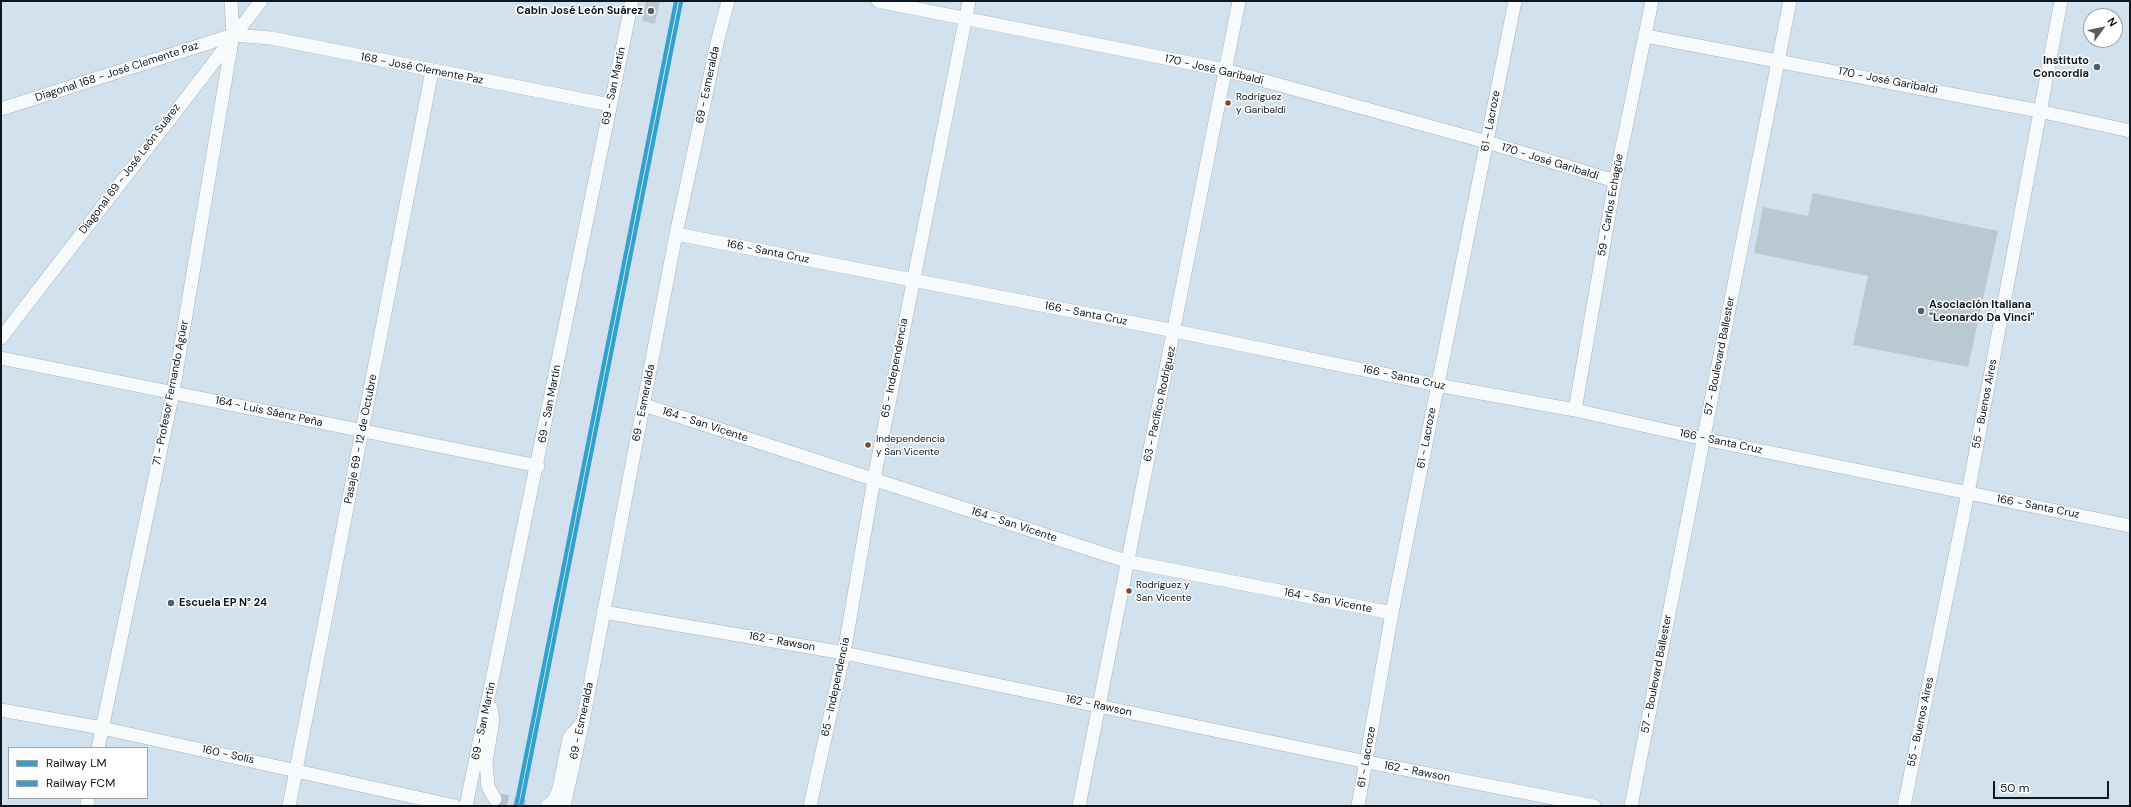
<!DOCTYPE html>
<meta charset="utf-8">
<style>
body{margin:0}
#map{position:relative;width:2131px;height:807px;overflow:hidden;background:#d1e2ee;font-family:"DM Sans",sans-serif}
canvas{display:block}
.frame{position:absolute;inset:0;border:2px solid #0c171f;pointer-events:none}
.legend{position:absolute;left:8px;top:747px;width:140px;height:52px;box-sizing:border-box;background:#fff;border:1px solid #9ea2a5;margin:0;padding:5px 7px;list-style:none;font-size:12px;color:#0c171f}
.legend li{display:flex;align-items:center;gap:8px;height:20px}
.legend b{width:20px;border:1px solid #9ea2a5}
.north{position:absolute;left:2083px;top:8px;width:40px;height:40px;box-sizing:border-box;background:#fff;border:1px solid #9ea2a5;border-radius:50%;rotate:57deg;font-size:11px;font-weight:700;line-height:16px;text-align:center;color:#0c171f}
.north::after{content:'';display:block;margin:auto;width:14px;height:18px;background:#515e67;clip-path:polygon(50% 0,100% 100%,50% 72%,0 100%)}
.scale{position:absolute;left:1993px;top:781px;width:116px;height:18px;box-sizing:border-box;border:2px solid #0c171f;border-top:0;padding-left:5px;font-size:12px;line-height:14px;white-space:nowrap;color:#0c171f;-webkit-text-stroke:3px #fff;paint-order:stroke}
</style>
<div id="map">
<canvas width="2131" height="807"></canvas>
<div class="frame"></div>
<ul class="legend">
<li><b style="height:5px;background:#31a2ce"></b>Railway LM</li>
<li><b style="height:5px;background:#31a2ce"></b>Railway FCM</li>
</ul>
<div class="north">N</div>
<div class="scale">50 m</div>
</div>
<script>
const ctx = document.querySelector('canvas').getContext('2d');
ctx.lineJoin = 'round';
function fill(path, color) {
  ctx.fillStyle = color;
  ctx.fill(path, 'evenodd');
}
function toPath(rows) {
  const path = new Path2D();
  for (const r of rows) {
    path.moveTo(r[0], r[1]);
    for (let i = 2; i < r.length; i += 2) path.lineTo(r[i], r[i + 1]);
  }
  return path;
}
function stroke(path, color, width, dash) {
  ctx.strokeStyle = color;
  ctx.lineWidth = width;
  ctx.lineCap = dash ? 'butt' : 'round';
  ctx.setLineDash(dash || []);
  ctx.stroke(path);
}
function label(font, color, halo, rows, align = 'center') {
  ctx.font = font + ' "DM Sans",sans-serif';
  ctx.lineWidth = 3;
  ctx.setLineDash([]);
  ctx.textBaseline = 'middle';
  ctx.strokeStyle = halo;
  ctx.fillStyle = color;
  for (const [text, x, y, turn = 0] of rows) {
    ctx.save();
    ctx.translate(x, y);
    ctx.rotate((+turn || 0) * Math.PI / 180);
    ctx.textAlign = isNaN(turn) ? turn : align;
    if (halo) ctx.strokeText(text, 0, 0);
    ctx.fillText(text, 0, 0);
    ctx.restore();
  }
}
const building = toPath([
 [646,1,660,1,655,24,642,21],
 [1813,193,1998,231,1968,367,1853,345,1868,276,1754,253,1763,207,1808,216]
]);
const streetTunnel = toPath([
 [495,799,525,806]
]);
const street = toPath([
 [878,1,1225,70,1487,142,1615,181],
 [1646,36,2039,111,2130,131],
 [1,109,233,35,271,38,610,105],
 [676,234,1175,331,1437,385,1575,410,1704,439,2130,526],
 [1,338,261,1],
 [1,358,538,466],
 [644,405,1126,561,1392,613],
 [1575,410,1615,181,1652,1],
 [603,612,844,653,1367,762,1594,806],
 [491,708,493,720,486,762,488,787,495,799],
 [1,710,102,728,455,806],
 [98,748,173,392,233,35,231,1],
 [87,806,88,798],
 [289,806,432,71],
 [466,806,632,1],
 [547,806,553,802,559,789,569,738,581,724],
 [564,806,583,721,676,234,718,39,728,1],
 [810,806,844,653,874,479,969,1],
 [1079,806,1239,1],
 [1358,806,1392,613,1515,1],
 [1631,806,1790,1],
 [1904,806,1968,493,2061,1]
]);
const rail1 = toPath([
 [516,806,676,1]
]);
const rail2 = toPath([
 [521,806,681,2]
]);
const markers = [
 [651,11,4,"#515e67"],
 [2097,67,4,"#515e67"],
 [1228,103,3.5,"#7a4b2a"],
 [1921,311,4,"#515e67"],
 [868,445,3.5,"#7a4b2a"],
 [1129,591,3.5,"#7a4b2a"],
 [171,603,4,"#515e67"]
];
const busNames = [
 ["Rodríguez",1236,97],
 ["y Garibaldi",1236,110],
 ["Independencia",876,439],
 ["y San Vicente",876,452],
 ["Rodríguez y",1136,585],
 ["San Vicente",1136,598]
];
const poiNames = [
 ["Cabin José León Suárez",643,11],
 ["Instituto",2089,61],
 ["Concordia",2089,74],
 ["Asociación Italiana",1929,305,"left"],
 ["\"Leonardo Da Vinci\"",1929,318,"left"],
 ["Escuela EP N° 24",179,603,"left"]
];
const streetNames = [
 ["168 - José Clemente Paz",422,69,11],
 ["170 - José Garibaldi",1214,70,13],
 ["Diagonal 168 - José Clemente Paz",117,72,-18],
 ["170 - José Garibaldi",1888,81,11],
 ["69 - Esmeralda",708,85,-78],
 ["69 - San Martín",614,86,-78],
 ["61 - Lacroze",1491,121,-79],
 ["170 - José Garibaldi",1550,162,17],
 ["Diagonal 69 - José León Suárez",130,169,-53],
 ["59 - Carlos Echagüe",1611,205,-80],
 ["166 - Santa Cruz",768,252,11],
 ["166 - Santa Cruz",1086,314,11],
 ["57 - Boulevard Ballester",1720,356,-79],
 ["65 - Independencia",895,368,-79],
 ["166 - Santa Cruz",1404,378,12],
 ["71 - Profesor Fernando Agüer",171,393,-79],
 ["69 - Esmeralda",644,403,-79],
 ["69 - San Martín",550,404,-79],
 ["63 - Pacífico Rodríguez",1160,404,-78],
 ["55 - Buenos Aires",1985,404,-79],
 ["164 - Luis Sáenz Peña",269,412,12],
 ["164 - San Vicente",705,425,18],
 ["61 - Lacroze",1427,438,-79],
 ["Pasaje 69 - 12 de Octubre",361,439,-79],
 ["166 - Santa Cruz",1721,442,12],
 ["166 - Santa Cruz",2038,507,11],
 ["164 - San Vicente",1014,525,18],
 ["164 - San Vicente",1328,601,11],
 ["162 - Rawson",782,642,10],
 ["57 - Boulevard Ballester",1657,674,-79],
 ["65 - Independencia",836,687,-78],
 ["162 - Rawson",1099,706,12],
 ["69 - San Martín",484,721,-78],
 ["69 - Esmeralda",582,721,-78],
 ["55 - Buenos Aires",1921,722,-78],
 ["160 - Solís",228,755,12],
 ["61 - Lacroze",1367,757,-80],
 ["162 - Rawson",1417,772,11]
];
fill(building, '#bac8d1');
stroke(streetTunnel, '#b3c4cf', 13, [13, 6]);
stroke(street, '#a6b3bc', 14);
stroke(street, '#f8fbfc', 13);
stroke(rail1, '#31a2ce', 4);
stroke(rail2, '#31a2ce', 4);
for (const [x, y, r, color] of markers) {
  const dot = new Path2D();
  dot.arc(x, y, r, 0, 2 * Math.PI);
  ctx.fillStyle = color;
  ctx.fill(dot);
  stroke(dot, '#fff', 1.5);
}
label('10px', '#0c171f', '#fff', busNames, 'left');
label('bold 11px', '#0c171f', '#fff', poiNames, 'right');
label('11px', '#0c171f', '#fff', streetNames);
</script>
